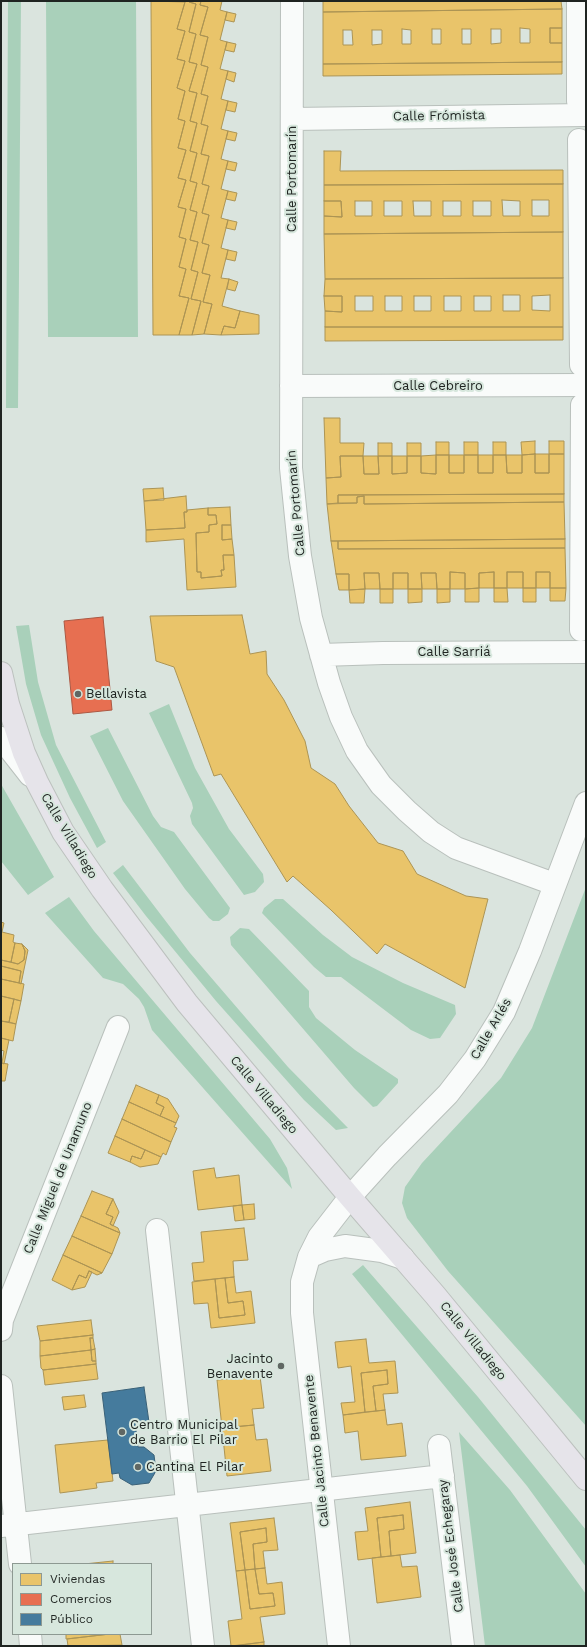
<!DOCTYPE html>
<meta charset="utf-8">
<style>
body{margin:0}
#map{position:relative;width:587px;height:1647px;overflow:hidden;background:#dae4de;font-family:"Work Sans",sans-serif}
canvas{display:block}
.frame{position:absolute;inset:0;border:2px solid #1f2421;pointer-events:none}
.legend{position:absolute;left:12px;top:1563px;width:140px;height:72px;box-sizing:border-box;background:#d7e7dd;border:1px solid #8d9992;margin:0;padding:5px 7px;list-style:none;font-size:12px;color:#1f2421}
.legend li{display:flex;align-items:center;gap:8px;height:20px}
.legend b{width:20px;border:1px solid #8d9992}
</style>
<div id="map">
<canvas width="587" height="1647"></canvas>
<div class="frame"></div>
<ul class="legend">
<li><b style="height:11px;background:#e9c46a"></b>Viviendas</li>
<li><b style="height:11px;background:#e76f51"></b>Comercios</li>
<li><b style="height:11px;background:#457b9d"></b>Público</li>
</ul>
</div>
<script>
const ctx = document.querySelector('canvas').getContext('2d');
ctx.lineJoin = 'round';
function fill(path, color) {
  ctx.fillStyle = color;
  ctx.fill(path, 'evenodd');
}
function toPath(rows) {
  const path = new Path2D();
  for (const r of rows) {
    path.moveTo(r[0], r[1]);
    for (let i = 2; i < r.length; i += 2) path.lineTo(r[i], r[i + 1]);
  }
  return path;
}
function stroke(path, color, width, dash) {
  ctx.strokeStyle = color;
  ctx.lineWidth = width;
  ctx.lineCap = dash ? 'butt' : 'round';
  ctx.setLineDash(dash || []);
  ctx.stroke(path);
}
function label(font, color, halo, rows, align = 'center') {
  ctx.font = font + ' "Work Sans",sans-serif';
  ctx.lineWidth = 4;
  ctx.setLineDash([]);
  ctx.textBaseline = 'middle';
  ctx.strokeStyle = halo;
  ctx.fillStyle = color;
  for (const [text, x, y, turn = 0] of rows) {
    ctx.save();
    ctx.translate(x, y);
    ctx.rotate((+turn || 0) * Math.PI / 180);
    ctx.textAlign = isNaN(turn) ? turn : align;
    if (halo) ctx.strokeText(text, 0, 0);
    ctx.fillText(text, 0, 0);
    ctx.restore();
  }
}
const green = toPath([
 [8,1,21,1,18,408,6,408],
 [46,1,136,1,138,337,48,337],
 [29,625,38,682,56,745,106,842,97,848,70,798,41,735,26,684,16,626],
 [169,704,195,768,229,829,263,874,264,882,255,892,244,895,192,824,190,816,193,808,192,803,149,713],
 [108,728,153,816,161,827,174,832,230,908,228,914,219,921,213,921,209,918,185,889,123,801,90,736],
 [1,784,54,877,28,895,1,861],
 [123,865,190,953,288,1067,348,1128,336,1130,304,1100,216,1001,146,916,113,873],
 [586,887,586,1426,448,1271,407,1218,402,1203,405,1187,422,1163,501,1078,532,1028],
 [69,897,94,931,270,1139,287,1168,292,1189,152,1030,144,1007,139,999,123,984,103,978,45,913],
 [275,899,283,899,323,935,352,957,403,983,455,1005,456,1014,440,1038,430,1039,411,1030,341,977,326,977,314,967,262,913,264,908],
 [240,928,249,929,309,991,309,1007,316,1018,355,1050,398,1079,398,1083,377,1106,373,1107,354,1088,231,945,230,937],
 [363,1265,478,1397,586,1530,586,1567,527,1486,352,1274],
 [459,1432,510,1490,586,1594,586,1646,485,1646]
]);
const homes = toPath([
 [151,1,185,2,177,29,185,31,177,59,185,61,177,88,185,91,178,119,185,121,178,148,186,150,178,178,186,180,178,207,186,209,179,237,186,239,179,267,186,269,179,296,189,298,179,335,153,335,151,1],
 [183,1,189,1,189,2,196,4,189,32,196,34,189,62,197,64,189,91,197,93,190,121,197,123,190,151,197,153,190,181,197,183,190,210,197,212,190,240,198,242,191,270,198,272,191,299,201,301,192,335,179,335,189,298,179,296,186,269,179,267,186,239,179,237,186,209,178,207,186,180,178,178,186,150,178,148,185,121,178,119,185,91,177,88,185,61,177,59,185,31,177,29,185,2,183,1],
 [189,1,201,1,200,5,208,7,200,35,208,37,201,65,208,67,201,94,208,96,201,124,208,126,201,154,209,156,202,184,209,186,202,213,209,215,202,243,209,245,202,273,210,275,203,302,212,304,204,334,192,335,201,301,191,299,198,272,191,270,198,242,190,240,197,212,190,210,197,183,190,181,197,153,190,151,197,123,190,121,197,93,189,91,197,64,189,62,196,34,189,32,196,4,189,2,189,1],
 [201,1,222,1,220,10,227,12,220,40,227,42,220,69,228,71,221,99,228,101,221,129,228,131,221,159,228,161,221,189,228,191,221,218,228,220,221,248,228,250,221,278,229,279,222,306,240,311,235,328,224,326,221,335,204,334,212,304,203,302,210,275,202,273,209,245,202,243,209,215,202,213,209,186,202,184,209,156,201,154,208,126,201,124,208,96,201,94,208,67,201,65,208,37,200,35,208,7,200,5,201,1],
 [323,1,561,1,562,9,323,12,323,1],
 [562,9,562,28,550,28,550,43,562,43,562,62,323,64,323,12,562,9],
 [520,28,530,29,530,43,520,43,520,28],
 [402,29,411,30,411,44,402,44,402,29],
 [432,29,441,29,441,44,432,44,432,29],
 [462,29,471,29,471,44,462,44,462,29],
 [491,29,501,29,501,43,491,44,491,29],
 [343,30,352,30,353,45,343,45,343,30],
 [372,30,382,30,382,44,372,45,372,30],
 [227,12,236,14,234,22,225,20,227,12],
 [550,28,562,28,562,43,550,43,550,28],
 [227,42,236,44,234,52,225,50,227,42],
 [562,62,562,74,323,76,323,64,562,62],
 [228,71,236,73,234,82,226,79,228,71],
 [228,101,237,103,235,112,226,110,228,101],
 [228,131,237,133,235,141,226,139,228,131],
 [324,151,341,151,340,171,563,170,563,184,324,185,324,151],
 [228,161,237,163,235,171,226,169,228,161],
 [563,184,563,232,324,234,324,216,342,217,341,201,324,201,324,185,563,184],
 [502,200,520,201,520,216,503,216,502,200],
 [532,200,549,200,549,216,532,216,532,200],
 [355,201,372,201,372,216,355,216,355,201],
 [384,201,402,201,402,216,384,216,384,201],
 [413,201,431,201,431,216,414,216,413,201],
 [443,201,461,201,461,216,443,216,443,201],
 [473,201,491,201,491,216,473,216,473,201],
 [228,191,237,193,235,201,226,199,228,191],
 [324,201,341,201,342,217,324,216,324,201],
 [228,220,237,222,235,230,226,228,228,220],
 [563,232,563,278,325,279,324,234,563,232],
 [228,250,237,252,235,261,226,259,228,250],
 [563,278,563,327,325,327,325,311,342,312,342,296,324,296,325,279,563,278],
 [503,295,520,295,520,311,503,311,503,295],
 [550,295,550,311,532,310,532,296,550,295],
 [355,296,373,296,373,311,355,311,355,296],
 [385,296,402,296,402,311,385,311,385,296],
 [414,296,431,296,431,311,414,311,414,296],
 [444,296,461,296,461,311,444,311,444,296],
 [474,296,491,296,491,311,474,311,474,296],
 [229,279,238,282,235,291,227,289,229,279],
 [324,296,342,296,342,312,325,311,324,296],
 [240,311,259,315,259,334,221,335,224,326,235,328,240,311],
 [325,327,563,327,563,340,325,341,325,327],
 [324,418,340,418,340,443,364,443,363,456,340,456,341,477,326,478,324,418],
 [535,441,535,454,522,455,521,442,535,441],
 [549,441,564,441,564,454,549,454,549,441],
 [436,442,449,442,449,455,436,455,436,442],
 [464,442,478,442,478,455,464,455,464,442],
 [493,442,506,442,506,455,493,455,493,442],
 [378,443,392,443,392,456,378,456,378,443],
 [407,443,421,443,421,456,407,456,407,443],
 [535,454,535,473,549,473,549,454,564,454,564,494,338,495,338,503,327,504,326,478,341,477,340,456,363,456,364,474,379,474,378,456,392,456,392,474,407,473,407,456,421,456,421,473,436,474,436,455,449,455,449,473,464,473,464,455,478,455,478,473,493,473,493,455,506,455,507,473,522,473,522,455,535,454],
 [535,454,549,454,549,473,535,473,535,454],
 [436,455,436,474,421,473,421,456,436,455],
 [449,455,464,455,464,473,449,473,449,455],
 [478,455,493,455,493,473,478,473,478,455],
 [506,455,522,455,522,473,507,473,506,455],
 [363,456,378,456,379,474,364,474,363,456],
 [392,456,407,456,407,473,392,474,392,456],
 [163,488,164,500,144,501,143,489,163,488],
 [564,494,564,502,364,504,364,496,357,497,357,503,338,503,338,495,564,494],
 [186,496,187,512,184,512,185,528,146,530,144,501,186,496],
 [364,496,364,504,564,502,565,539,331,541,327,504,357,503,357,497,364,496],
 [230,507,231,525,222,525,222,540,232,539,234,555,223,555,224,570,221,570,222,576,201,578,201,572,197,572,196,533,209,532,209,525,217,524,216,515,208,515,208,508,230,507],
 [208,508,208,515,216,515,217,524,209,525,209,532,196,533,197,572,201,572,201,578,222,576,221,570,224,570,223,555,234,555,236,587,187,590,184,539,146,542,146,530,185,528,184,512,187,512,187,510,208,508],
 [222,525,231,525,232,539,222,540,222,525],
 [565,539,565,548,338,549,338,541,565,539],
 [331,541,338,541,338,549,565,548,566,588,550,588,550,572,536,572,536,588,523,588,523,572,507,572,507,588,494,588,494,572,479,573,479,588,465,589,465,573,450,572,450,589,437,589,436,573,421,573,422,589,408,589,408,573,393,573,393,589,380,589,379,573,364,573,365,589,349,590,349,574,336,574,331,541],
 [450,572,465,573,465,589,450,589,450,572],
 [494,572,494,588,479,588,479,573,494,572],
 [507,572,523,572,523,588,507,588,507,572],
 [536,572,550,572,550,588,536,588,536,572],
 [364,573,379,573,380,589,365,589,364,573],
 [393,573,408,573,408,589,393,589,393,573],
 [421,573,436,573,437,589,422,589,421,573],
 [336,574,349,574,349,590,339,590,336,574],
 [479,588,479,602,465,602,465,589,479,588],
 [494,588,507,588,508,602,494,602,494,588],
 [523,588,536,588,536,602,523,602,523,588],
 [550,588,566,588,565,601,550,601,550,588],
 [365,589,364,603,350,603,349,590,365,589],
 [380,589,393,589,393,603,380,603,380,589],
 [408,589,422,589,422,602,408,603,408,589],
 [437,589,450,589,450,602,437,603,437,589],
 [242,615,250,654,266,651,267,674,284,700,305,741,311,768,335,784,349,806,378,843,403,851,417,874,466,896,488,899,465,988,385,944,377,954,331,910,293,876,287,882,221,774,214,776,174,667,156,661,150,616,242,615],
 [1,922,4,923,2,932,14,935,13,942,15,943,11,962,1,960,1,922],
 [15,943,22,944,25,951,24,960,18,964,11,962,15,943],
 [22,944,28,950,21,984,19,983,21,971,1,966,1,960,18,964,24,960,25,951,22,944],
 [1,966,21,971,19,983,1,979,1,966],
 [1,979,24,984,21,1001,1,996,1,979],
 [1,996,14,999,9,1022,1,1021,1,996],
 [14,999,21,1001,16,1024,9,1022,14,999],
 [1,1021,16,1024,13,1041,1,1038,1,1021],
 [1,1038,9,1040,4,1064,2,1063,4,1051,1,1050,1,1038],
 [1,1063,8,1064,5,1081,1,1081,1,1063],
 [136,1085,159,1095,156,1103,164,1107,160,1116,129,1102,136,1085],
 [159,1095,168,1099,179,1116,176,1123,160,1116,164,1107,156,1103,159,1095],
 [129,1102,176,1123,174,1127,177,1128,171,1142,122,1119,129,1102],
 [122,1119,171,1142,166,1155,163,1153,161,1157,115,1136,122,1119],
 [115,1136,145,1150,141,1159,132,1156,130,1162,108,1153,115,1136],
 [145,1150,161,1157,158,1164,140,1167,130,1162,132,1156,141,1159,145,1150],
 [214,1168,216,1178,239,1175,242,1205,198,1210,193,1171,214,1168],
 [92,1191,113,1199,106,1214,113,1217,110,1224,118,1228,120,1233,81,1216,92,1191],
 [113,1199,119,1212,113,1226,110,1224,113,1217,106,1214,113,1199],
 [254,1204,255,1219,244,1220,242,1205,254,1204],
 [242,1205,244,1220,235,1221,233,1206,242,1205],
 [81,1216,120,1233,112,1254,72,1236,81,1216],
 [244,1228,248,1260,233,1261,234,1277,194,1281,192,1263,204,1262,201,1232,244,1228],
 [72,1236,112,1254,102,1273,63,1255,72,1236],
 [63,1255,102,1273,97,1275,89,1271,86,1278,79,1275,72,1290,52,1280,63,1255],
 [89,1271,92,1272,85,1287,72,1290,79,1275,86,1278,89,1271],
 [234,1277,236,1293,251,1291,255,1323,211,1328,208,1303,194,1304,192,1282,215,1279,219,1318,245,1315,243,1301,228,1303,225,1278,234,1277],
 [225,1278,228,1303,243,1301,245,1315,219,1318,215,1279,225,1278],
 [91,1320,93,1335,40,1341,37,1326,91,1320],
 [93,1335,93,1338,90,1338,91,1350,40,1356,40,1341,93,1335],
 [90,1338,93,1338,95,1349,91,1350,90,1338],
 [366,1339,369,1363,395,1361,398,1393,383,1394,385,1410,376,1411,373,1386,388,1384,387,1370,361,1373,365,1412,343,1415,341,1403,355,1402,351,1366,338,1368,335,1342,366,1339],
 [95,1349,96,1361,92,1361,91,1350,95,1349],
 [91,1350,92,1361,96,1361,96,1364,43,1370,41,1368,40,1356,91,1350],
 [96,1364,98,1379,45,1385,43,1370,96,1364],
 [387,1370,388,1384,373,1386,376,1411,365,1412,361,1373,387,1370],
 [260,1376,264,1408,252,1409,254,1425,222,1428,217,1380,260,1376],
 [84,1395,86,1407,64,1410,62,1397,84,1395],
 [385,1410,387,1425,402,1423,406,1456,361,1460,358,1431,345,1433,343,1415,385,1410],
 [254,1425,256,1440,267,1439,271,1471,227,1476,222,1428,254,1425],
 [108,1440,113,1481,96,1483,97,1488,60,1493,55,1445,108,1440],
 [410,1502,416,1553,391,1556,389,1531,404,1529,403,1515,377,1518,381,1557,358,1560,355,1532,368,1531,365,1508,410,1502],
 [403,1515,404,1529,389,1531,391,1556,381,1557,377,1518,403,1515],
 [274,1518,278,1550,263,1551,265,1568,255,1569,253,1544,267,1542,266,1528,240,1532,245,1570,236,1571,230,1523,274,1518],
 [266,1528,267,1542,253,1544,255,1569,245,1570,240,1532,266,1528],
 [400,1555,402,1567,417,1566,421,1597,377,1603,372,1558,400,1555],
 [113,1561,113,1564,84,1564,113,1561],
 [265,1568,267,1584,282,1582,285,1614,260,1617,264,1642,231,1646,228,1621,242,1619,236,1571,245,1570,250,1609,275,1606,273,1593,259,1594,255,1569,265,1568],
 [255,1569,259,1594,273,1593,275,1606,250,1609,245,1570,255,1569],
 [66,1634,110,1634,66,1639,66,1634],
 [110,1634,120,1634,122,1645,68,1646,67,1639,110,1634],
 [264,1642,264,1646,234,1646,264,1642]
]);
const shops = toPath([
 [103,617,112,710,73,714,64,621,103,617]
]);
const public = toPath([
 [144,1387,149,1422,135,1423,138,1447,144,1447,154,1455,156,1471,149,1483,132,1485,120,1478,119,1473,112,1474,102,1393,144,1387]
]);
const pedestrian = toPath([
 [578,1,578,101],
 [579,140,581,365],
 [581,630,582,405]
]);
const minor = toPath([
 [292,1,291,468,300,556,311,618,329,683,341,717,357,751,381,785,407,811,431,832,456,848,554,884],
 [292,119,586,115],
 [291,386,586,385],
 [321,655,383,653,586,652],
 [1,738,30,775],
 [157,1230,203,1646],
 [309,1257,325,1250,345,1246,382,1251,403,1258],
 [1,1330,2,1320,118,1027],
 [1,1386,20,1564],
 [439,1446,463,1646],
 [1,1526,443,1476],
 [30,1634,31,1646],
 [339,1646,302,1313,302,1282,309,1257,319,1237,350,1197,387,1156,448,1094,475,1059,504,1012,530,951,586,803]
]);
const trunk = toPath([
 [1,673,8,704,24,753,37,782,63,832,102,889,187,1003,350,1197,435,1295,586,1479]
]);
const markers = [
 [78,694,4,"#606763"],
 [281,1366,4,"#606763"],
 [122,1432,4,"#606763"],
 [138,1467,4,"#606763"]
];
const streetNames = [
 ["Calle Frómista",439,116,-1],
 ["Calle Portomarín",292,179,-90],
 ["Calle Cebreiro",438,386],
 ["Calle Portomarín",296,503,-95],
 ["Calle Sarriá",454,652],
 ["Calle Villadiego",69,836,59],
 ["Calle Arlés",491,1029,-60],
 ["Calle Villadiego",264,1095,50],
 ["Calle Miguel de Unamuno",58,1178,-68],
 ["Calle Villadiego",473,1341,51],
 ["Calle Jacinto Benavente",317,1451,-96],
 ["Calle José Echegaray",451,1546,-97]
];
const poiNames = [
 ["Bellavista",86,694],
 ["Jacinto",273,1359,"right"],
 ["Benavente",273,1374,"right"],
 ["Centro Municipal",130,1425],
 ["de Barrio El Pilar",130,1440],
 ["Cantina El Pilar",146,1467]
];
fill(green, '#a9d0ba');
fill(homes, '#e9c46a');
stroke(homes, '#ac9454', 1);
fill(shops, '#e76f51');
stroke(shops, '#ab5843', 1);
fill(public, '#457b9d');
stroke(public, '#3a6178', 1);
stroke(pedestrian, '#b9c0bc', 24);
stroke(minor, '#b9c0bc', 24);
stroke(trunk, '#bcc1be', 24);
stroke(pedestrian, '#f9fbfa', 22);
stroke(minor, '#f9fbfa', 22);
stroke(trunk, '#e6e4ea', 22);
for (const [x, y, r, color] of markers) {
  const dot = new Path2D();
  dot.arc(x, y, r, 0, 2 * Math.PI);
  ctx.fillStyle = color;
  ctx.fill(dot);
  stroke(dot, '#d7e7dd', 1.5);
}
label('13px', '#1f2421', '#d7e7dd', streetNames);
label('13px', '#1f2421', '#d7e7dd', poiNames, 'left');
</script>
